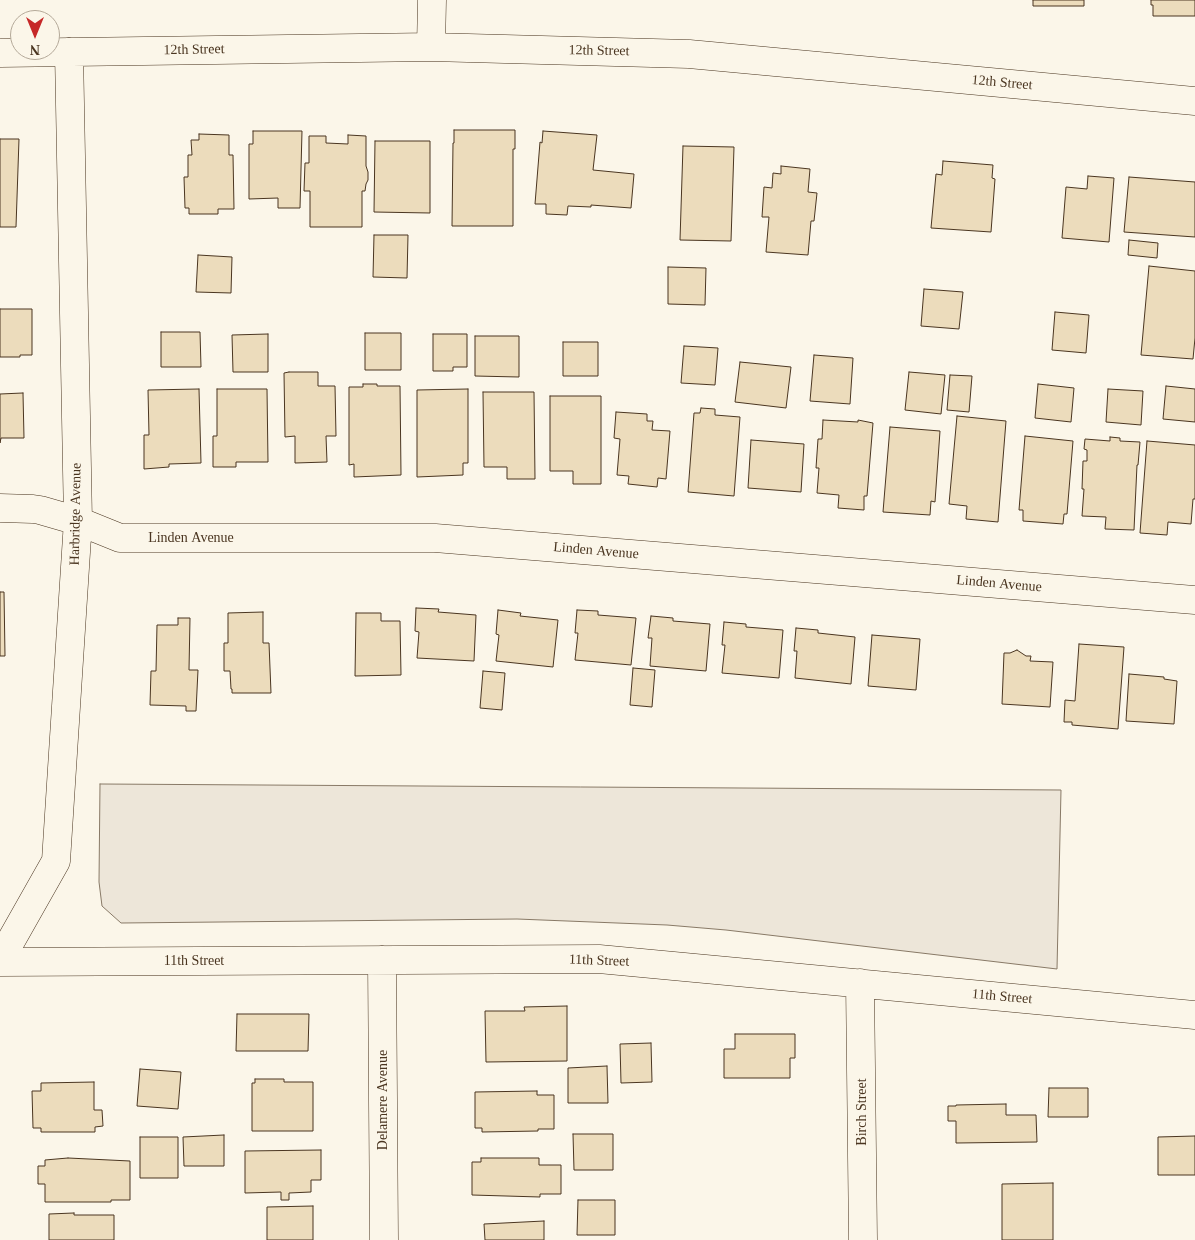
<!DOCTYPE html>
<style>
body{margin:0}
#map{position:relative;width:1195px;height:1240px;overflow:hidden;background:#fbf6e9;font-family:Georgia,serif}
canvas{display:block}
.north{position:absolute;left:10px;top:10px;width:50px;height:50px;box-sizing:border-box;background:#fbf6e9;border:1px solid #b4a999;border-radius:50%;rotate:180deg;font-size:14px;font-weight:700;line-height:20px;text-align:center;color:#4a3520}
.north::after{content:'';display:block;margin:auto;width:18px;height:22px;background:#c62828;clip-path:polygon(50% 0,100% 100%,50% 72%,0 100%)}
</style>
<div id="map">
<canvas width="1195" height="1240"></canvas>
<div class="north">N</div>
</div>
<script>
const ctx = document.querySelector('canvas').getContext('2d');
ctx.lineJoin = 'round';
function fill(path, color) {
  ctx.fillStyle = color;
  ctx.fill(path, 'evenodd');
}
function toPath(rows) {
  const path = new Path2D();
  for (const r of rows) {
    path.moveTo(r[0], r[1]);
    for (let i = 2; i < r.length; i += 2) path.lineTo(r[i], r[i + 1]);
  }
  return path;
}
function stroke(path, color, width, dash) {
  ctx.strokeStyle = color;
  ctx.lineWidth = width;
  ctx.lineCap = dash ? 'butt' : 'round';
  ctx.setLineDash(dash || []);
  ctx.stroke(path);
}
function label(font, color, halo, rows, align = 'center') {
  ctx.font = font + ' Georgia,serif';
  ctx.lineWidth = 4;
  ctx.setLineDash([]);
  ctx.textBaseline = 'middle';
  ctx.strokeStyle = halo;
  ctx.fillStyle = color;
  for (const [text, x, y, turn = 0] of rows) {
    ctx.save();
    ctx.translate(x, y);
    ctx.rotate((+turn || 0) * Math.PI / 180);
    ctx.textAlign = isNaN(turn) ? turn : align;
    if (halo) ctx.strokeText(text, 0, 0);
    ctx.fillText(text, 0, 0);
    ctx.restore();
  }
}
const green = toPath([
 [100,784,1061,790,1057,969,726,930,667,925,517,919,121,923,102,906,99,882,100,784]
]);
const building = toPath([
 [1033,0,1084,0,1084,6,1033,6,1033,0],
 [1151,0,1195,0,1195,16,1153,16,1153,5,1151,5,1151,0],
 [454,130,515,130,515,149,513,149,513,226,452,226,453,143,454,143,454,130],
 [253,131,302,131,300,208,278,208,278,198,249,199,249,144,253,144,253,131],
 [543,131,597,135,593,170,634,174,631,208,591,205,591,207,568,206,567,215,546,214,546,204,535,204,540,142,542,143,543,131],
 [199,134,229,135,229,155,233,155,234,209,218,209,218,214,189,214,189,208,185,208,184,177,188,177,188,155,192,155,191,140,199,140,199,134],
 [348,135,366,136,366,166,368,172,368,180,366,184,365,191,362,191,362,227,310,227,310,191,304,191,305,163,309,163,309,136,326,136,326,143,348,144,348,135],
 [0,139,19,139,16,227,0,227,0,139],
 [375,141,430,141,430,213,374,212,375,141],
 [683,146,734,147,731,241,680,240,683,146],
 [943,161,993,165,992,178,995,179,991,232,931,228,936,174,942,175,943,161],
 [781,166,810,169,808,192,817,193,814,221,811,221,808,255,766,252,769,217,762,217,764,187,772,188,773,173,781,174,781,166],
 [1088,176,1114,178,1109,242,1062,238,1066,187,1087,189,1088,176],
 [1129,177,1195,182,1195,237,1124,232,1129,177],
 [374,235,408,235,407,278,373,277,374,235],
 [1129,240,1158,243,1157,258,1128,255,1129,240],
 [198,255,232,257,231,293,196,292,198,255],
 [1149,266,1195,271,1195,338,1193,359,1141,355,1149,266],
 [668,267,706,268,705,305,668,304,668,267],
 [924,289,963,292,959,329,921,326,924,289],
 [0,309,32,309,32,355,20,355,20,357,0,357,0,309],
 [1055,312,1089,315,1086,353,1052,350,1055,312],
 [161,332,200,332,201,367,161,367,161,332],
 [365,333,401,333,401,370,365,370,365,333],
 [268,334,268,372,233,372,232,335,268,334],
 [433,334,467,334,467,367,453,367,453,371,433,371,433,334],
 [475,336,519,336,519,377,475,376,475,336],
 [563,342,598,342,598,376,563,376,563,342],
 [684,346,718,348,715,385,681,383,684,346],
 [814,355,853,358,850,404,810,401,814,355],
 [740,362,791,367,786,408,735,402,740,362],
 [289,372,318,372,318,386,335,386,336,436,326,436,327,462,295,463,295,436,285,437,284,373,289,372],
 [909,372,945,375,941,414,905,410,909,372],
 [950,375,972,376,969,412,947,410,950,375],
 [363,384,377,384,377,386,400,386,401,475,354,477,354,464,349,465,349,387,363,387,363,384],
 [1038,384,1074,388,1071,422,1035,418,1038,384],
 [1166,386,1195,389,1195,422,1163,419,1166,386],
 [199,389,201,463,169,464,169,467,144,469,144,435,149,435,148,390,199,389],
 [217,389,267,389,268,462,236,462,236,467,213,467,213,436,217,436,217,389],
 [468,389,468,463,463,463,463,475,417,477,417,390,468,389],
 [1108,389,1143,391,1141,425,1106,422,1108,389],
 [483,392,534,392,535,479,507,479,507,467,484,467,483,392],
 [23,393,24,438,1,438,0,443,0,394,23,393],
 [550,396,601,396,601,484,573,484,573,471,550,471,550,396],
 [701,408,715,409,715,415,740,417,734,496,688,492,694,413,700,413,701,408],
 [616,412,647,414,647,421,653,421,652,430,670,431,666,479,658,478,657,487,628,484,629,476,617,475,620,439,614,438,616,412],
 [957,416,1006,421,998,522,966,519,967,506,949,504,957,416],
 [823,420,858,422,858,420,873,423,867,496,864,496,864,510,838,508,839,495,817,493,819,468,816,468,818,439,822,439,823,420],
 [890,427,940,431,935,502,931,501,930,515,883,512,890,427],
 [1025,436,1073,441,1067,514,1064,514,1063,524,1023,521,1023,510,1019,510,1025,436],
 [1110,437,1120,438,1120,441,1140,442,1138,465,1137,465,1134,530,1105,529,1106,517,1082,516,1084,489,1082,489,1083,461,1087,461,1087,450,1084,449,1085,439,1110,441,1110,437],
 [751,440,804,444,801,492,748,488,751,440],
 [1147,441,1195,445,1195,499,1193,499,1191,524,1168,522,1167,535,1140,533,1147,441],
 [0,592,4,592,5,656,0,656,0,592],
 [416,608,439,609,438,612,476,615,474,661,417,658,419,632,415,631,416,608],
 [498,610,521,613,520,616,558,620,553,667,496,661,499,635,496,634,498,610],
 [577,610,598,611,598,615,636,618,631,665,575,660,578,633,575,633,577,610],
 [263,612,263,643,269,643,271,693,232,693,232,689,231,689,230,671,224,671,224,643,228,643,228,613,263,612],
 [356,613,381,613,381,621,400,621,401,675,355,676,356,613],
 [651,616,673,618,673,621,710,624,706,671,650,666,652,638,648,638,651,616],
 [178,618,190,618,189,670,198,670,196,711,186,711,186,706,150,705,151,671,156,671,157,625,178,625,178,618],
 [724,622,746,624,746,627,783,630,779,678,722,673,725,645,722,645,724,622],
 [796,628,818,630,818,633,855,637,851,684,795,678,797,651,794,651,796,628],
 [872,635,920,639,916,690,868,686,872,635],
 [1079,644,1124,647,1118,729,1072,725,1072,722,1064,722,1065,700,1075,701,1079,644],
 [1017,650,1026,656,1031,656,1030,661,1053,662,1050,707,1002,704,1004,653,1010,653,1017,650],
 [633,668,655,670,652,707,630,705,633,668],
 [483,671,505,673,502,710,480,708,483,671],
 [1129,674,1164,677,1164,679,1177,681,1174,724,1126,721,1129,674],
 [567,1006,567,1061,486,1062,485,1011,525,1011,524,1007,567,1006],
 [237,1014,309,1014,308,1051,236,1051,237,1014],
 [735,1034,795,1034,795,1058,790,1058,790,1078,724,1078,724,1049,735,1049,735,1034],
 [651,1043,652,1082,621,1083,620,1044,651,1043],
 [607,1066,608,1103,568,1103,568,1068,607,1066],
 [140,1069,181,1072,178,1109,137,1106,140,1069],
 [255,1079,284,1079,284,1082,313,1082,313,1131,252,1131,252,1083,255,1083,255,1079],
 [94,1082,94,1110,102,1110,103,1126,95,1127,95,1132,41,1132,41,1128,33,1128,32,1091,41,1091,41,1083,94,1082],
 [1049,1088,1088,1088,1088,1117,1048,1117,1049,1088],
 [537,1091,537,1095,554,1095,554,1129,538,1129,538,1131,482,1132,482,1128,475,1128,475,1092,537,1091],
 [1006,1104,1006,1115,1036,1115,1037,1142,956,1143,956,1121,948,1121,948,1106,956,1106,956,1105,1006,1104],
 [573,1134,613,1134,613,1170,574,1170,573,1134],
 [224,1135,224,1166,184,1166,183,1137,224,1135],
 [1195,1136,1195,1175,1158,1175,1158,1137,1195,1136],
 [140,1137,178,1137,178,1178,140,1178,140,1137],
 [321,1150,321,1180,311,1180,311,1192,289,1193,289,1200,281,1200,281,1192,245,1193,245,1151,321,1150],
 [68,1158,130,1161,130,1200,111,1200,111,1202,45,1202,45,1184,38,1184,38,1166,45,1166,45,1160,68,1158],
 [481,1158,539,1158,539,1165,561,1165,561,1194,540,1194,540,1197,472,1195,472,1162,481,1162,481,1158],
 [1053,1183,1053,1240,1002,1240,1002,1184,1053,1183],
 [578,1200,615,1200,615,1235,577,1235,578,1200],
 [313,1206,313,1240,267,1240,267,1207,313,1206],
 [74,1213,74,1215,114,1215,114,1240,49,1240,49,1214,74,1213],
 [544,1221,544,1240,485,1240,484,1224,544,1221]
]);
const minor = toPath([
 [431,47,432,0],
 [0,53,431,47,689,54,1195,101],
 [0,508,33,509,40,510,78,521,120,538,435,538,1195,600],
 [0,960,56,861,78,521,69,52],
 [382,960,384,1240],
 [0,962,599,959,1195,1015],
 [860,983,863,1240]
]);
const streetNames = [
 ["12th Street",194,50,-1],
 ["12th Street",599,51,1],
 ["12th Street",1002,83,5],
 ["Harbridge Avenue",76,514,-89],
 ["Linden Avenue",191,538],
 ["Linden Avenue",596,551,5],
 ["Linden Avenue",999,584,5],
 ["11th Street",194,961],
 ["11th Street",599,961,2],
 ["11th Street",1002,997,5],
 ["Delamere Avenue",383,1100,-90],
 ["Birch Street",862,1112,-90]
];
fill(green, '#ede6d9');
stroke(green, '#887966', 1);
fill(building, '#ecdcbc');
stroke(building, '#4a3520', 1);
stroke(minor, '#4a3520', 29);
stroke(minor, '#fbf6e9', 28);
label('14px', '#4a3520', '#fbf6e9', streetNames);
</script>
